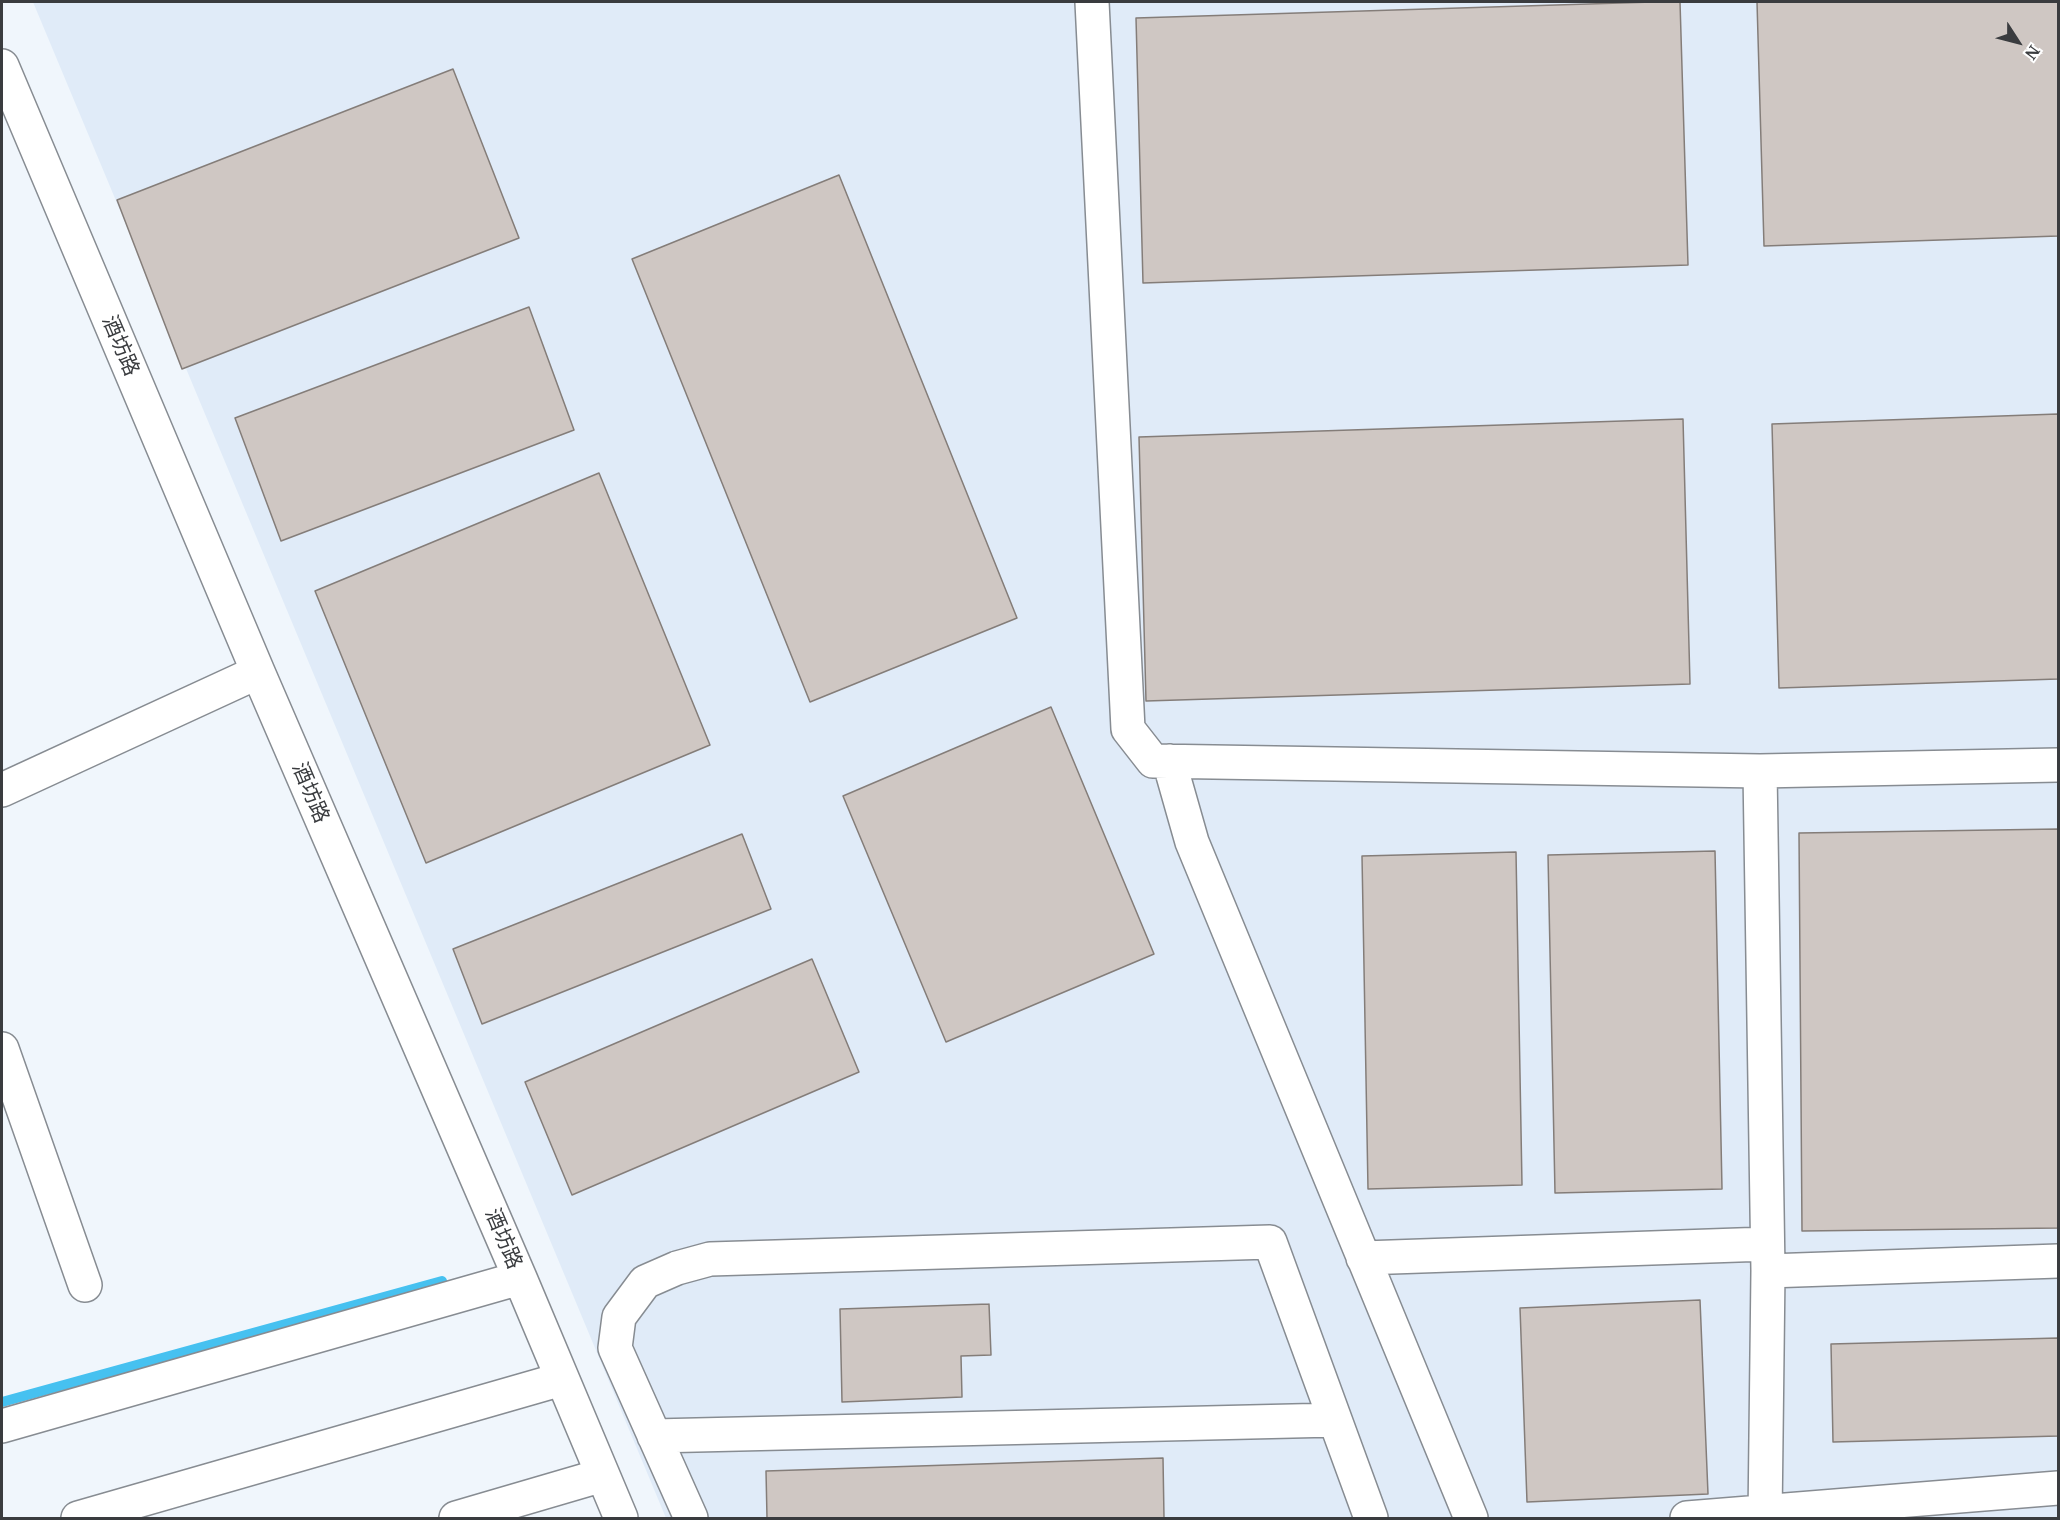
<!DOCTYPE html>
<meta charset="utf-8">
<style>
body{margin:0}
#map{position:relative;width:2060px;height:1520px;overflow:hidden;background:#f0f6fc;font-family:"Noto Serif",serif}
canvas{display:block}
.frame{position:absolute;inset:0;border:3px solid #3a3c3f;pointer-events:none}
.north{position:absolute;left:1988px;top:12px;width:60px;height:60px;-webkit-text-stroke:4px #fff;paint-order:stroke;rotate:126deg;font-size:16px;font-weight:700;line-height:24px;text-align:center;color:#3a3c3f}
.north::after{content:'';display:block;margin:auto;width:21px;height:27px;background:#3a3c3f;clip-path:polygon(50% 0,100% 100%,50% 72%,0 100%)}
</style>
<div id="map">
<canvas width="2060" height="1520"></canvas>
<div class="frame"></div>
<div class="north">N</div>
</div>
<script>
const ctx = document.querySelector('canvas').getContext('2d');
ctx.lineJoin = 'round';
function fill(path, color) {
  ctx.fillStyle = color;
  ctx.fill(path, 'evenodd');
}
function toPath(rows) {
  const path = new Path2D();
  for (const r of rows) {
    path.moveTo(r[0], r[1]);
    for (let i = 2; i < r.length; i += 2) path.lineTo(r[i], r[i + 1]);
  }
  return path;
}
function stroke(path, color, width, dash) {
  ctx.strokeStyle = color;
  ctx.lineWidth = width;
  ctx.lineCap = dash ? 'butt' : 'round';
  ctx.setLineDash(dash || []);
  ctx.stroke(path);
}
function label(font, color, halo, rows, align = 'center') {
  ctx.font = font + ' "Noto Serif","Noto Sans SC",serif';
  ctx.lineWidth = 5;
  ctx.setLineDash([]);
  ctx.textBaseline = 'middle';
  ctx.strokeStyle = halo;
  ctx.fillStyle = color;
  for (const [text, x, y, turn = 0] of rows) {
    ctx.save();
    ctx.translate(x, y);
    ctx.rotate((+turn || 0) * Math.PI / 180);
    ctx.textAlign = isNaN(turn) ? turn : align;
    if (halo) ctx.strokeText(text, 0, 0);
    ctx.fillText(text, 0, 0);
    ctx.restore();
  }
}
const built = toPath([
 [33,2,2058,2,2058,1518,666,1518]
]);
const stream = toPath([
 [2,1402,442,1281]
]);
const building = toPath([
 [1653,2,1680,2,1688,265,1143,283,1136,18,1653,2],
 [1757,2,2058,2,2058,236,1764,246,1757,2],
 [453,69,519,238,182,369,117,200,453,69],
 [839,175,1017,618,810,702,632,259,839,175],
 [529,307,574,430,281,541,235,418,529,307],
 [2058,414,2058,679,1779,688,1772,424,2058,414],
 [1683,419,1690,684,1146,701,1139,437,1683,419],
 [599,473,710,745,426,863,315,591,599,473],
 [1051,707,1154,954,946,1042,843,796,1051,707],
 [2058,829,2058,1228,1802,1231,1799,833,2058,829],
 [742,834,771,909,482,1024,453,949,742,834],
 [1715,851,1722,1189,1555,1193,1548,855,1715,851],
 [1516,852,1522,1185,1368,1189,1362,856,1516,852],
 [812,959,859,1072,572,1195,525,1082,812,959],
 [1700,1300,1708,1494,1527,1502,1520,1308,1700,1300],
 [989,1304,991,1355,961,1356,962,1397,842,1402,840,1309,989,1304],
 [2058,1338,2058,1436,1833,1442,1831,1344,2058,1338],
 [1163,1458,1164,1518,767,1518,766,1471,1163,1458]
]);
const minor = toPath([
 [1092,2,1128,729,1153,761,1760,771,2058,765],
 [2,66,258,672,520,1278,621,1518],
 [1169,761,1192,842,1471,1518],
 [1760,771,1768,1271,1765,1518],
 [2,790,258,672],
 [2,1049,85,1285],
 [1363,1258,1767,1244],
 [1768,1271,2058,1261],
 [2,1426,520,1278],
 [654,1436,1335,1420],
 [78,1518,562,1379],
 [456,1518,603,1475],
 [691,1518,615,1348,619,1317,645,1282,677,1268,710,1259,1270,1242,1371,1518],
 [1687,1518,2058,1488]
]);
const streetNames = [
 ["酒坊路",120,346,67],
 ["酒坊路",310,793,67],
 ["酒坊路",503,1239,67]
];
fill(built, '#e0ebf8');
stroke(stream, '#46c1f0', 10);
fill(building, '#cfc7c3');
stroke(building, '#847d79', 1.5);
stroke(minor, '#878c92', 36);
stroke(minor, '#fff', 33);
label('21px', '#3a3c3f', '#fff', streetNames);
</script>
